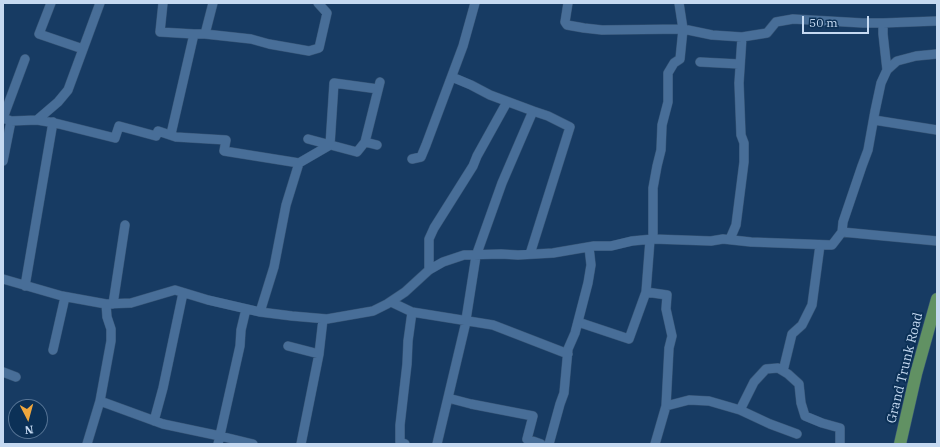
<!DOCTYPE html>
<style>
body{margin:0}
#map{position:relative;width:940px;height:447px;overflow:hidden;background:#173b63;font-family:"IBM Plex Serif",serif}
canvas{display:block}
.frame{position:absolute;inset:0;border:4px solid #c5d9f1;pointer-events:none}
.north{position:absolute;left:8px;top:399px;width:40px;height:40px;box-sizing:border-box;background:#0c3157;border:1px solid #567495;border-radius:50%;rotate:174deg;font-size:11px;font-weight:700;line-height:16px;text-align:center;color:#c5d9f1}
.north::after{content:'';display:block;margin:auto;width:14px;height:18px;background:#efa73d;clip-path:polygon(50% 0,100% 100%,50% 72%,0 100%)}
.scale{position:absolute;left:802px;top:16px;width:67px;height:18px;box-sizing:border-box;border:2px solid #c5d9f1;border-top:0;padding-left:5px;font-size:12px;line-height:14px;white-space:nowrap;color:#c5d9f1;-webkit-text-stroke:3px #0c3157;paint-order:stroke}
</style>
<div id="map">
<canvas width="940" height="447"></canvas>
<div class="frame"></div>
<div class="north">N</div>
<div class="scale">50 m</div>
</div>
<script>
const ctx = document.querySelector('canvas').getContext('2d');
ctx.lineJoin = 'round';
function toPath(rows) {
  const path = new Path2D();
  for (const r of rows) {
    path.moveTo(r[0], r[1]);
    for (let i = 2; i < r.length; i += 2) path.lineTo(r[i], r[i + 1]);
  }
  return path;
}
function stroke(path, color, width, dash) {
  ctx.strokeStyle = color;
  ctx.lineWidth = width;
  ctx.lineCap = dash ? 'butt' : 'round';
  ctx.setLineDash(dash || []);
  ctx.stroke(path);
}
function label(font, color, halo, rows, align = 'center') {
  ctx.font = font + ' "IBM Plex Serif",serif';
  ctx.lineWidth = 4;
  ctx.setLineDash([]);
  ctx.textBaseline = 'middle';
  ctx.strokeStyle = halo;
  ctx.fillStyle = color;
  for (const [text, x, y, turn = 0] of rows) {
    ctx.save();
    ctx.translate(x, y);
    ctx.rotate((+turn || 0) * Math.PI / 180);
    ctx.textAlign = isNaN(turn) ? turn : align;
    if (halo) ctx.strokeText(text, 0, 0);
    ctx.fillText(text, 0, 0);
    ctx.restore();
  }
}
const minor = toPath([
 [51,3,39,34,83,49],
 [163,3,160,32,194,34,205,34,213,3],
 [568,3,565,22,567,25,584,28,602,30,683,29,680,59,674,63,668,73,668,102,662,125,661,150,657,166,653,188,653,239],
 [679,3,683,29,712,35,742,37,767,33,776,22,793,19,863,23,883,23],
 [205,34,251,39,269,44,309,51,319,48,327,13,318,3],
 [700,62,739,64],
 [887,70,897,61,916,56,937,54],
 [452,77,471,85,490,95,533,111],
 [37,120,55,123,115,138,119,126,156,136,158,131,176,137,226,140,224,151,299,163,286,205,274,267,260,312],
 [874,120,937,130],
 [11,121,3,118,25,59],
 [171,134,194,34],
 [308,139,357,152,365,142,380,82],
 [365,142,377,145],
 [412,159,421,157,426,145,463,46,475,3],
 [3,161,11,121,37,120,58,102,68,90,100,3],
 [299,163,330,145,334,83,378,89],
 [842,232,937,241],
 [730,239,736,225,744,162,744,143,741,135,739,83,742,37],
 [429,270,429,239,434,228,473,166,477,156,507,102],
 [3,279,62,296,106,304,131,303,175,290,208,300,260,312,292,316,327,319,373,311,387,304,405,292,429,270,443,262,464,255,501,254,518,255,553,253,594,246,611,246,632,241,653,239,711,241,723,239,751,242,832,245,842,232,843,222,862,166,868,150,875,111,881,83,887,70,883,34,883,23,937,21],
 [25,286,53,122],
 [646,292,667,295,666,309,672,336,669,348,666,406],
 [391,302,412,312,493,325,568,354],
 [106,304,107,317,111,329,111,341,100,401,163,424,220,436,253,444],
 [113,304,125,225],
 [578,322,629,339,646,292,650,240],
 [288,346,319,354],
 [53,350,65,297],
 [783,371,792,334,802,325,812,305,820,245],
 [3,372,16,377],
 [448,398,471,404,533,416,527,439,541,444],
 [740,410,770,424,797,434],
 [154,421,163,388,183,293],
 [87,444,100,401],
 [218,444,240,346,241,330,246,309],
 [301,444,319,354,323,319],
 [405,444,400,442,400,425,407,364,408,341,412,312],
 [437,444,465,326,476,256,502,183,533,111,548,116,570,127,530,254],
 [549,444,560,404,564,393,568,349,575,333,588,283,591,265,589,247],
 [655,444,666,406,689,400,709,401,740,410,754,382,766,369,778,368,788,374,799,384,801,403,805,416,822,423,840,428,840,444]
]);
const major = toPath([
 [900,444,916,374,937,299]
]);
const streetNames = [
 ["Grand Trunk Road",905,368,-76]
];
stroke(minor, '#375576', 10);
stroke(major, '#375576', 13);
stroke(minor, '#486e98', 9);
stroke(major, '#619163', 12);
label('13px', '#c5d9f1', '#0c3157', streetNames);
</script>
